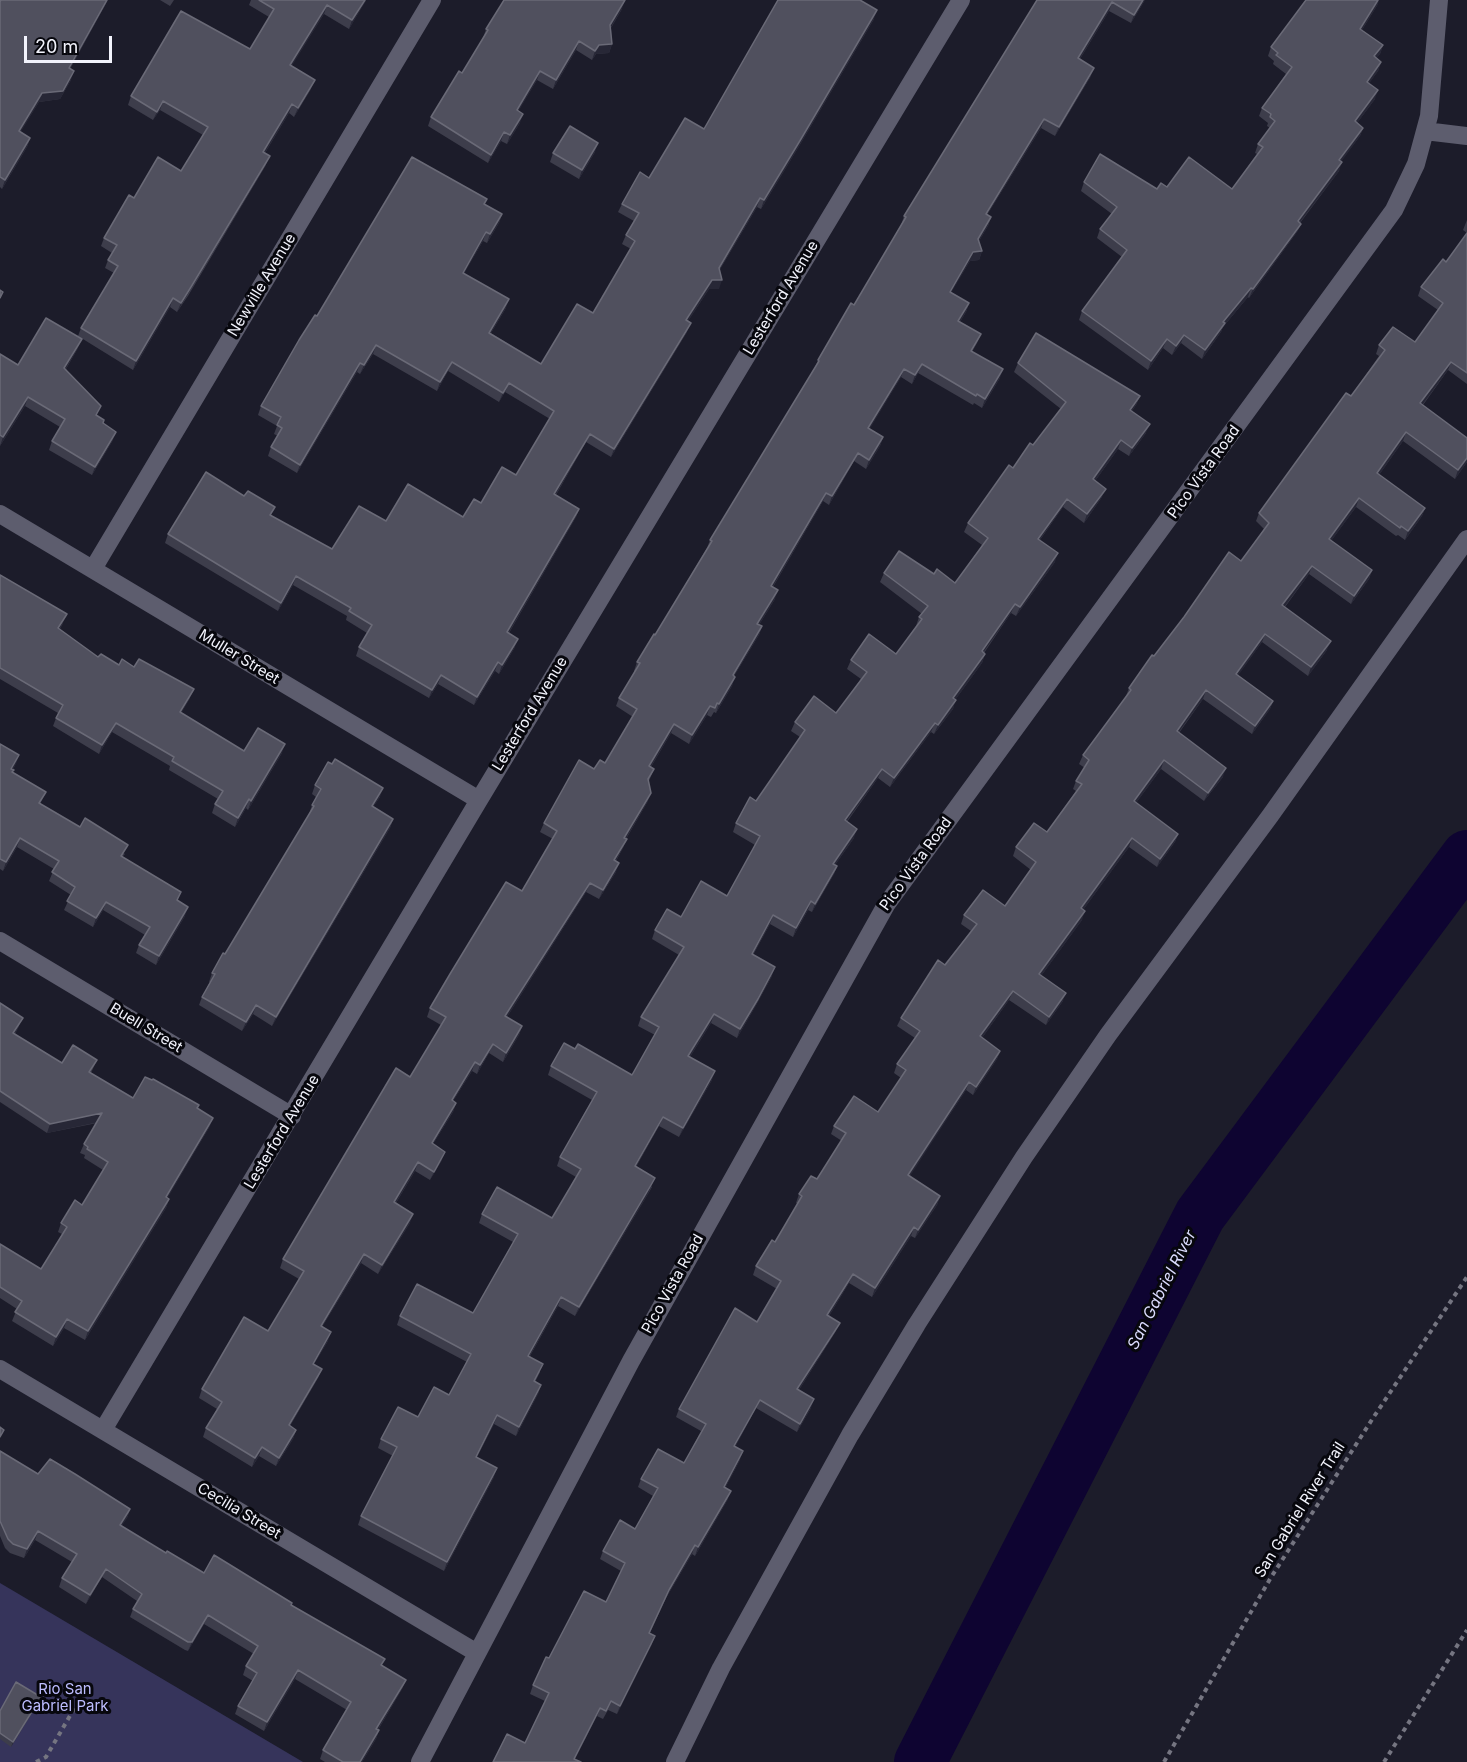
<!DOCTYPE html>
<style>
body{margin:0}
#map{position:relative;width:1467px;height:1762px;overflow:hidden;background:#1c1c2a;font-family:Inter,sans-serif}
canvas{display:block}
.scale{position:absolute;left:24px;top:36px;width:88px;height:27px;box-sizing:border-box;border:3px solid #f2f3fc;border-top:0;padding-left:8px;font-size:18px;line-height:21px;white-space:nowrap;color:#f2f3fc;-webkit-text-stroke:4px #07070d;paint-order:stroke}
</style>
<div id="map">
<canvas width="1467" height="1762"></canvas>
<div class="scale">20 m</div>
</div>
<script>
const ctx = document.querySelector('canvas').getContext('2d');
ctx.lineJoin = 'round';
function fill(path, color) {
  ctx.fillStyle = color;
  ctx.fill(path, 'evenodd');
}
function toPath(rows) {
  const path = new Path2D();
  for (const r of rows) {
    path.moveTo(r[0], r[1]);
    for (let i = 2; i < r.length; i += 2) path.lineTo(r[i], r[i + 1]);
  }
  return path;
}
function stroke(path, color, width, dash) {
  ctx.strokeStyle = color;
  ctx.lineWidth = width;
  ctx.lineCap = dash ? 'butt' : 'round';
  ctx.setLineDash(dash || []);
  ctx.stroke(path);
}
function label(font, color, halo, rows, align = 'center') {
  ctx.font = font + ' Inter,sans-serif';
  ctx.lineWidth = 6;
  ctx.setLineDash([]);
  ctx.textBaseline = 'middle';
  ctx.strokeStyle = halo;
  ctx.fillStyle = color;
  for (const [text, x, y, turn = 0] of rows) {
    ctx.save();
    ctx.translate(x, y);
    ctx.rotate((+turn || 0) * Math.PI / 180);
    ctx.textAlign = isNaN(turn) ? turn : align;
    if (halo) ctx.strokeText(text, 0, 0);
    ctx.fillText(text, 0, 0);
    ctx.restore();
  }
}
const green = toPath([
 [0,1583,303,1762,0,1762]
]);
const river = toPath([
 [920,1762,1200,1215,1467,856]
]);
const path = toPath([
 [36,1762,46,1757,78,1702],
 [1164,1762,1270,1579,1373,1418,1467,1277],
 [1384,1762,1467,1630]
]);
const minor = toPath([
 [1425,131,1467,136],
 [0,514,479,800],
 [93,569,432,0],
 [0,941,292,1116],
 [0,1369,477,1653],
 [103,1430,479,800,961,0],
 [420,1762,631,1361,886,905,1394,210,1416,164,1429,116,1439,0],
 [675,1762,721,1668,850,1435,917,1324,1024,1157,1108,1035,1270,816,1467,539]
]);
const wall = toPath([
 [1,0,108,0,70,69,71,80,60,99,39,102,20,132,30,138,27,147,2,189,0,187,0,2],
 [160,0,174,0,170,6],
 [251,0,366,0,349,29,324,14,291,66,311,89,294,117,289,113,265,153,266,165,188,296,177,312,170,307,133,370,78,336,81,328,114,273,105,268,108,260,112,253,101,246,104,238,134,198,181,171,203,135,160,110,153,120,128,105,131,96,250,49,269,17,249,5],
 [777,0,860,0,874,19,798,148,761,209,757,207,719,271,719,289,709,289,688,321,687,332,611,457,586,442,556,495,579,509,576,517,509,633,515,647,499,674,495,671,474,705,438,684,429,698,356,656,359,647,367,633,346,620,347,616,293,585,278,611,165,543,168,534,272,516,332,549,386,521,463,517,516,475,550,419,505,392,499,402,448,371,437,391,373,354,360,374,357,372,297,473,268,456,271,447,278,436,274,434,277,426,258,415,261,406,317,316,485,204,502,214,499,223,487,243,483,241,464,273,506,308,491,333,541,364,593,313,631,249,622,244,626,235,634,221,618,212,622,204,649,178,704,129,778,1],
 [1037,0,1145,0,1131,23,1109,11,1080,59,1091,76,1055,136,1041,128,987,215,991,217,988,226,979,241,982,251,979,260,970,261,951,292,969,303,966,312,960,322,981,334,977,343,972,352,1000,378,982,408,974,403,973,405,918,373,912,384,901,377,869,429,883,437,880,446,866,469,854,461,829,505,823,501,773,587,775,599,759,625,762,626,759,635,734,676,732,686,716,713,714,712,711,717,707,715,689,744,671,733,651,767,654,769,649,781,648,801,626,839,623,848,616,861,616,872,599,899,586,892,507,1017,522,1026,519,1035,503,1062,489,1053,477,1074,472,1071,453,1101,456,1103,453,1112,433,1144,442,1160,430,1180,415,1171,396,1203,410,1223,378,1274,361,1263,322,1327,328,1341,314,1364,322,1369,318,1378,290,1426,296,1430,293,1439,276,1466,259,1456,252,1467,203,1437,206,1428,217,1409,199,1398,202,1389,268,1331,299,1279,280,1268,283,1259,410,1077,441,1025,427,1017,430,1008,522,891,553,839,540,832,544,823,594,769,605,763,633,717,616,706,619,698,635,671,634,671,637,662,655,635,707,548,710,540,815,367,818,360,854,305,901,225,904,216],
 [1378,4,1362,30,1383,45,1380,54,1376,58,1381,62,1378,71,1369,83,1375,99,1357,123,1363,128,1360,136,1341,161,1339,171,1300,223,1301,224,1297,232,1249,298,1248,297,1223,327,1221,332,1202,359,1181,343,1172,355,1163,348,1148,370,1079,320,1082,311,1122,257,1097,238,1100,229,1112,214,1081,191,1084,182,1157,189,1167,187,1232,189,1257,154,1255,153,1258,144,1270,128,1267,126,1268,123,1259,116,1262,108,1286,74,1273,64,1274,61,1268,56,1271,47],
 [622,9,611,28,612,44,609,53,596,54,592,60,576,50,553,89,537,80,518,111,520,123,507,144,501,141,488,163,428,126,431,117,462,73,483,38,486,29],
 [595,152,579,179,550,162,553,153],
 [1467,220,1467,233,1463,230],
 [1467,233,1467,384,1448,370,1423,405,1467,438,1467,462,1455,479,1403,441,1379,475,1425,508,1422,516,1405,540,1398,535,1396,536,1356,507,1331,541,1372,570,1369,579,1351,604,1309,574,1285,607,1327,650,1308,676,1262,642,1238,675,1273,701,1270,709,1252,734,1203,699,1179,733,1223,777,1204,801,1161,769,1136,803,1178,834,1175,842,1157,867,1129,847,1083,910,1082,920,1041,976,1063,1001,1046,1025,1009,1000,982,1038,1000,1051,997,1059,973,1095,966,1090,909,1176,940,1196,937,1205,915,1238,911,1236,872,1297,849,1283,829,1316,836,1331,799,1390,811,1408,797,1432,756,1408,735,1447,740,1460,725,1488,728,1499,695,1556,692,1554,666,1598,650,1633,652,1644,617,1714,608,1710,603,1719,597,1716,575,1759,525,1743,545,1701,530,1694,533,1685,549,1658,606,1602,621,1571,600,1559,603,1551,635,1529,653,1496,638,1487,641,1479,684,1463,701,1431,676,1417,679,1409,757,1322,777,1289,753,1275,756,1266,775,1242,798,1204,796,1203,799,1194,817,1179,842,1141,831,1134,834,1126,878,1112,901,1078,894,1073,897,1064,915,1038,897,1026,901,1018,971,931,961,924,964,915,1005,906,1031,870,1013,856,1016,847,1047,832,1076,791,1073,789,1076,781,1085,768,1079,764,1083,755,1126,696,1129,688,1154,656,1241,561,1264,529,1256,521,1259,513,1351,396,1379,356,1376,354,1379,345,1415,342,1438,310,1418,296,1421,287,1446,262],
 [78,348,66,369,103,424,113,440,92,475,49,450,52,441,60,427,25,406,0,446,0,354,18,365],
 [1018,363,1140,396,1136,405,1132,411,1146,433,1129,456,1118,449,1095,481,1102,497,1084,523,1063,507,1040,540,1055,562,1016,616,1011,613,984,653,985,654,982,663,955,700,953,709,934,734,931,732,890,787,878,778,847,822,854,838,835,865,837,866,834,874,812,912,808,910,793,937,770,924,753,955,772,976,755,1007,737,1038,711,1023,690,1057,712,1080,679,1137,659,1126,636,1167,652,1187,648,1194,575,1316,558,1306,530,1356,540,1372,535,1382,541,1385,538,1394,516,1436,494,1424,477,1457,494,1477,444,1571,358,1525,361,1516,393,1456,378,1448,381,1439,418,1417,449,1395,467,1362,397,1325,400,1316,473,1313,513,1242,479,1223,482,1214,552,1218,576,1177,557,1166,560,1157,592,1100,548,1075,551,1066,575,1049,632,1075,655,1035,638,1026,641,1017,679,955,652,939,655,930,681,917,727,896,755,845,733,832,736,823,756,801,800,737,791,731,795,722,836,713,861,679,847,669,851,660,896,654,916,626,919,617,922,614,880,582,884,573,934,574,955,583,982,545,964,532,968,523,1013,468,1033,445,1061,409,1014,372],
 [0,575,63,623,60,629,98,657,119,665,134,667,190,698,181,713,244,751,282,753,248,810,246,808,235,827,212,813,215,804,218,799,169,770,170,766,112,732,99,754,53,726,58,713,0,679],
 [0,744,19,755,13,770,13,773,46,792,40,804,125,854,122,857,178,901,185,916,156,965,136,953,139,945,145,935,103,910,93,927,64,910,71,895,49,881,54,869,17,847,3,871,0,869],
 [315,785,380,797,373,807,393,819,390,828,272,1026,253,1014,242,1031,199,1005,202,997,210,982,209,982,212,973,225,954,309,814,312,805,316,797,312,794],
 [0,1003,19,1026,15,1034,62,1063,97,1060,91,1073,133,1098,198,1108,210,1126,167,1198,169,1199,166,1208,85,1340,64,1328,53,1346,12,1321,17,1309,0,1298,0,1244,41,1269,62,1234,58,1232,61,1223,82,1205,103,1170,84,1158,85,1155,80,1153,84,1144,97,1123,47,1133,0,1102],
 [0,1451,38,1474,130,1509,127,1518,121,1526,166,1553,204,1573,291,1606,382,1666,406,1680,402,1689,378,1730,379,1730,376,1739,362,1762,325,1762,320,1759,323,1750,347,1710,295,1679,264,1731,235,1714,238,1706,253,1681,243,1675,246,1666,254,1654,204,1624,188,1651,185,1650,130,1617,133,1609,137,1601,102,1577,86,1604,59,1587,62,1578,72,1562,35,1540,24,1558,10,1553,5,1548,0,1536],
 [41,1697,39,1701,11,1747,0,1739,0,1711]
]);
const shadedWall = toPath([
 [107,0,108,0,65,77,69,68],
 [365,0,366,0,366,1,349,29,352,20],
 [625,0,622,9,607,34,610,25],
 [1143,0,1145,0,1131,23,1134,15],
 [1378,0,1379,0,1378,4,1357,38,1360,29],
 [1112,2,1109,11,1075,67,1078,58],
 [327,5,324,14,287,74,290,65],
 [877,10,874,19,798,148,761,209,764,200],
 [579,41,576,50,553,89,556,80],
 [612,44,609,53,596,54,592,60,595,51,599,45],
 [1383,45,1380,54,1371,65,1374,56],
 [1381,62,1378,71,1364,91,1367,82],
 [1094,68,1091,76,1055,136,1059,127],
 [74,71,71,80,60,99,39,102,16,140,19,131,42,93],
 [540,71,537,80,514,119,517,110],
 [315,80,311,89,294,117,298,108],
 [1378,90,1375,99,1352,130,1355,121],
 [163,101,160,110,153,120,157,112],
 [292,104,289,113,260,161,263,152],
 [523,114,520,123,507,144,510,135],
 [1044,119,1041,128,982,223,986,214],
 [1363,128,1360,136,1336,169,1339,160],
 [504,132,501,141,488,163,491,155],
 [30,138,27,147,2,189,5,180],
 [598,143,595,152,579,179,582,170],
 [270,156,266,165,177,312,181,303],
 [1342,162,1339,171,1294,230,1298,221],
 [760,198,757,207,715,277,719,268],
 [502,214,499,223,487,243,490,234],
 [991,217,988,226,975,248,978,239],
 [1301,224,1297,232,1249,298,1253,289],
 [486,232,483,241,460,281,463,273],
 [982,251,979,260,970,261,947,300,950,292,973,252],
 [712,280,722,280,719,289,709,289,683,329,686,320],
 [1251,288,1248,297,1223,327,1221,332,1202,359,1205,350,1223,322],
 [173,298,170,307,133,370,136,361],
 [509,299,506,308,486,341,489,333],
 [969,303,966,312,955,330,958,321],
 [691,323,687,332,611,457,614,449],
 [981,334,977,343,967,360,971,351],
 [1184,335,1181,343,1172,355,1176,346],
 [82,339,78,348,61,377,64,368],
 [1167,339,1163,348,1148,370,1151,361],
 [376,345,373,354,360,374,364,365],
 [452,362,448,371,437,391,440,382],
 [1451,362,1448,370,1417,412,1420,403],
 [360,363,357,372,297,473,300,465],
 [922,364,918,373,912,384,915,375],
 [904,369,901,377,865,437,868,428],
 [1003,369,1000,378,982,408,985,399],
 [509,383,505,392,499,402,503,393],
 [1140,396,1136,405,1127,418,1130,410],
 [28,397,25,406,0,446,3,437],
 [1150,424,1146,433,1129,456,1132,448],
 [116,432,113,440,92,475,95,467],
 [1406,432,1403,441,1374,482,1377,473],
 [590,434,586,442,551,503,554,494],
 [883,437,880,446,866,469,869,460],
 [1121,440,1118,449,1090,488,1093,479],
 [858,453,854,461,829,505,832,496],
 [1467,458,1467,462,1455,479,1458,470],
 [1106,489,1102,497,1084,523,1087,514],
 [826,493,823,501,768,595,771,586],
 [1359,498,1356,507,1326,548,1329,539],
 [1067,499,1063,507,1034,548,1038,539],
 [1425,508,1422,516,1405,540,1408,531],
 [579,509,576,517,504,641,507,632],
 [1058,553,1055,562,1016,616,1020,607],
 [1312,566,1309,574,1279,614,1282,605],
 [1372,570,1369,579,1351,604,1354,596],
 [296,576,293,585,278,611,281,603],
 [778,590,775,599,754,633,757,624],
 [1015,604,1011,613,978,660,982,651],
 [67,614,63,623,55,637,58,628],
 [762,626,759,635,729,684,733,675],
 [1265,634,1262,642,1233,683,1236,674],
 [518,639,515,647,499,674,502,665],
 [1331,641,1327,650,1308,676,1311,667],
 [985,654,982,663,950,707,953,698],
 [498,662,495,671,474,705,477,697],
 [441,675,438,684,429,698,432,690],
 [735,677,732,686,716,713,719,704],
 [194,689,190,698,177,721,180,712],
 [1206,690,1203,699,1173,740,1177,731],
 [956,700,953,709,934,734,938,725],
 [1273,701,1270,709,1252,734,1255,726],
 [710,706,707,715,689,744,692,735],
 [116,723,112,732,99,754,102,745],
 [935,723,931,732,890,787,894,778],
 [674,724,671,733,646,775,649,766],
 [285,744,282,753,248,810,251,801],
 [19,755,16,764,8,778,11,769],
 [1164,760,1161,769,1131,810,1134,801],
 [1226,768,1223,777,1204,801,1208,793],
 [882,769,878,778,841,829,845,820],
 [383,788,380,797,368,815,372,806],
 [651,793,648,801,621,847,624,838],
 [249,799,246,808,235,827,238,818],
 [393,819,390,828,272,1026,276,1017],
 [857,829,854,838,830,872,833,864],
 [1178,834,1175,842,1157,867,1160,859],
 [20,838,17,847,3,871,6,862],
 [1132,838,1129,847,1078,917,1081,908],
 [627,839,623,848,611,869,614,860],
 [619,863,616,872,599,899,603,890],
 [837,866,834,874,812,912,815,904],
 [590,883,586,892,502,1025,505,1016],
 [811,901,808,910,793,937,796,928],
 [106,902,103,910,93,927,96,918],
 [188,907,185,916,156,965,159,956],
 [1085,911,1082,920,1036,983,1039,974],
 [773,915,770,924,748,963,752,954],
 [775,967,772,976,755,1007,737,1038,740,1029],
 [1013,991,1009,1000,977,1045,980,1036],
 [1066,993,1063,1001,1046,1025,1049,1017],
 [256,1005,253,1014,242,1031,246,1022],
 [714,1014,711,1023,685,1065,688,1056],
 [23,1018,19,1026,10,1042,13,1033],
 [522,1026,519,1035,503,1062,506,1053],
 [493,1044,489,1053,477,1074,480,1065],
 [1000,1051,997,1059,973,1095,976,1087],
 [475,1062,472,1071,448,1109,452,1100],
 [715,1071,712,1080,679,1137,683,1128],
 [969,1082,966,1090,905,1184,908,1175],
 [456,1103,453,1112,428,1152,432,1143],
 [102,1113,99,1122,47,1133,50,1124],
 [663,1117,659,1126,631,1175,635,1166],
 [213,1118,210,1126,163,1206,166,1197],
 [445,1152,442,1160,430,1180,434,1172],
 [418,1162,415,1171,391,1211,394,1202],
 [655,1178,648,1194,575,1316,579,1307],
 [940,1196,937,1205,915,1238,918,1230],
 [169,1199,166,1208,85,1340,88,1331],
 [413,1214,410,1223,378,1274,382,1265],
 [914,1227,911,1236,872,1297,875,1288],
 [364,1254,361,1263,317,1335,321,1326],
 [853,1274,849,1283,824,1324,827,1315],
 [561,1297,558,1306,525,1364,528,1356],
 [67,1319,64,1328,53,1346,56,1337],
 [840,1323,836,1331,794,1398,797,1389],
 [331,1332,328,1341,309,1372,313,1364],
 [322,1369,318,1378,285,1434,289,1425],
 [541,1385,538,1394,516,1436,519,1427],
 [814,1399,811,1408,797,1432,800,1424],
 [760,1400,756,1408,731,1455,734,1446],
 [497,1415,494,1424,472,1466,476,1457],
 [296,1430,293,1439,276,1466,279,1458],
 [262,1447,259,1456,252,1467,255,1458],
 [743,1451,740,1460,721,1496,724,1487],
 [497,1468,494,1477,444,1571,447,1562],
 [731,1491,728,1499,695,1556,698,1547],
 [130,1509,127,1518,117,1534,120,1525],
 [38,1531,35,1540,24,1558,27,1549],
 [695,1545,692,1554,666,1598,646,1641,669,1590],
 [106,1569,102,1577,86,1604,90,1595],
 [208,1615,204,1624,188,1651,192,1642],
 [655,1636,652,1644,617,1714,620,1706],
 [298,1670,295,1679,264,1731,267,1722],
 [406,1680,402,1689,373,1738,376,1729],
 [41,1697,39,1701,11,1747,13,1742],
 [600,1708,597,1716,573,1762],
 [379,1730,376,1739,362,1762,360,1762]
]);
const building = toPath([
 [1,0,107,0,69,68,74,71,63,91,42,93,19,131,30,138,5,180,0,177,0,2,1,0],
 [259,0,365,0,352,20,327,5,290,65,315,80,298,108,292,104,263,152,270,156,191,287,181,303,173,298,136,361,81,328,118,266,108,260,117,245,104,238,129,195,134,198,158,157,181,171,208,127,163,101,157,112,131,96,181,11,250,49,274,9,259,0],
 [504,0,625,0,610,25,612,44,599,45,595,51,579,41,556,80,540,71,517,110,523,114,510,135,504,132,491,155,431,117,459,71,462,73,488,30,486,29,504,0],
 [778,0,860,0,877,10,801,139,764,200,760,198,719,268,722,280,712,280,686,320,691,323,614,449,590,434,554,494,579,509,507,632,518,639,502,665,498,662,477,697,441,675,432,690,359,647,372,625,349,611,351,608,296,576,281,603,168,534,206,472,244,496,248,491,275,507,270,515,332,549,359,506,386,521,408,484,463,517,474,499,481,503,502,467,516,475,554,411,509,383,503,393,452,362,440,382,376,345,364,365,360,363,300,465,271,447,282,428,277,425,281,417,261,406,299,340,315,315,317,316,412,157,487,199,484,204,502,214,490,234,486,232,463,273,509,299,489,333,541,364,577,304,593,313,635,241,626,235,639,213,622,204,640,172,649,178,685,118,704,129,778,0],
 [1037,0,1143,0,1134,15,1112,2,1078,58,1094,68,1059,127,1044,119,986,214,991,217,978,239,982,251,973,252,950,292,969,303,958,321,981,334,971,351,1003,369,985,399,977,394,976,396,922,364,915,375,904,369,868,428,883,437,869,460,858,453,832,496,826,493,771,586,778,590,757,624,762,626,733,675,735,677,719,704,717,703,715,708,710,706,692,735,674,724,649,766,654,769,648,779,651,793,624,838,627,839,614,860,619,863,603,890,590,883,505,1016,522,1026,506,1053,493,1044,480,1065,475,1062,452,1100,456,1103,432,1143,445,1152,434,1172,418,1162,394,1202,413,1214,382,1265,364,1254,321,1326,331,1332,313,1364,322,1369,289,1425,296,1430,279,1458,262,1447,255,1458,206,1428,222,1402,202,1389,244,1317,268,1331,304,1271,283,1259,396,1068,410,1077,446,1017,430,1008,450,974,506,882,522,891,557,831,544,823,579,760,594,769,600,760,605,763,637,709,619,698,640,663,637,662,654,634,655,635,712,541,710,540,819,361,818,360,851,303,854,305,906,217,904,216,1037,0],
 [1306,0,1378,0,1360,29,1383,45,1374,56,1381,62,1367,82,1378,90,1355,121,1363,128,1339,160,1342,162,1298,221,1301,224,1253,289,1251,288,1223,322,1225,323,1205,350,1184,335,1176,346,1167,339,1151,361,1082,311,1127,250,1100,229,1117,207,1084,182,1100,154,1157,189,1161,183,1167,187,1189,157,1232,189,1263,147,1258,144,1275,121,1270,117,1271,114,1262,108,1292,67,1276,55,1278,53,1271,47,1306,0],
 [570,126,598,143,582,170,553,153,570,126],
 [1467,233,1467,373,1451,362,1420,403,1467,438,1467,458,1458,470,1406,432,1377,473,1425,508,1408,531,1401,526,1400,528,1359,498,1329,539,1372,570,1354,596,1312,566,1282,605,1331,641,1311,667,1265,634,1236,674,1273,701,1255,726,1206,690,1177,731,1226,768,1208,793,1164,760,1134,801,1178,834,1160,859,1132,838,1081,908,1085,911,1039,974,1066,993,1049,1017,1013,991,980,1036,1000,1051,976,1087,969,1082,908,1175,940,1196,918,1230,914,1227,875,1288,853,1274,827,1315,840,1323,797,1389,814,1399,800,1424,760,1400,734,1446,743,1451,724,1487,731,1491,698,1547,695,1545,669,1590,649,1633,655,1636,620,1706,611,1701,606,1711,600,1708,574,1759,581,1762,493,1762,507,1734,525,1743,549,1693,533,1685,546,1657,549,1658,584,1591,606,1602,625,1563,603,1551,620,1520,635,1529,658,1488,641,1479,658,1449,684,1463,706,1424,679,1409,735,1308,757,1322,781,1281,756,1266,772,1240,775,1242,802,1196,799,1194,811,1176,817,1179,846,1133,834,1126,854,1096,878,1112,906,1070,897,1064,920,1031,901,1018,938,960,945,965,977,924,964,915,983,890,1005,906,1036,862,1016,847,1034,823,1047,832,1082,784,1076,781,1089,760,1083,755,1131,690,1129,688,1152,655,1154,656,1184,617,1229,552,1241,561,1269,523,1259,513,1346,393,1351,396,1385,350,1379,345,1393,327,1415,342,1443,303,1421,287,1443,259,1446,262,1467,233],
 [0,290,3,292,0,298,0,290],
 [46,318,82,339,64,368,101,406,96,415,104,420,103,423,116,432,95,467,52,441,65,419,28,397,3,437,0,435,0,354,18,365,46,318],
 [1036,333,1140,396,1130,410,1150,424,1132,448,1121,440,1093,479,1106,489,1087,514,1067,499,1038,539,1058,553,1020,607,1015,604,982,651,985,654,953,698,956,700,938,725,935,723,894,778,882,769,845,820,857,829,833,864,837,866,815,904,811,901,796,928,773,915,752,954,775,967,758,999,740,1029,714,1014,688,1056,715,1071,683,1128,663,1117,635,1166,655,1178,651,1185,579,1307,561,1297,528,1356,543,1364,534,1381,541,1385,519,1427,497,1415,476,1457,497,1468,447,1562,361,1516,397,1447,381,1439,398,1407,418,1417,434,1387,449,1395,471,1354,400,1316,417,1284,473,1313,518,1234,482,1214,497,1187,552,1218,581,1169,560,1157,597,1092,551,1066,564,1043,575,1049,578,1044,632,1075,659,1027,641,1017,684,947,655,930,667,909,681,917,701,881,727,896,760,836,736,823,750,797,756,801,805,730,795,722,814,696,836,713,867,672,851,660,869,634,896,654,922,619,919,617,928,606,884,573,899,551,934,574,937,569,955,583,988,538,968,523,1009,465,1013,468,1030,443,1033,445,1066,402,1018,363,1036,333],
 [0,575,67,614,58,628,98,657,101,654,119,665,122,659,134,667,139,659,194,689,180,712,244,751,258,728,285,744,251,801,249,799,238,818,215,804,223,791,172,761,174,757,116,723,102,745,56,718,63,705,0,668,0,575],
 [0,744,19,755,11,769,14,770,12,772,46,792,39,803,80,827,85,818,128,845,121,856,181,892,177,900,188,907,159,956,139,945,150,927,106,902,96,918,67,901,75,887,52,872,59,861,20,838,6,862,0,859,0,744],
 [335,759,383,788,372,806,393,819,276,1017,256,1005,246,1022,202,997,215,974,212,973,223,953,225,954,314,806,312,805,321,789,315,785,328,762,332,764,335,759],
 [0,1003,23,1018,13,1033,62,1063,73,1045,97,1060,89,1072,133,1098,145,1077,152,1080,153,1079,199,1105,197,1108,213,1118,166,1197,169,1199,88,1331,67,1319,56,1337,15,1312,22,1301,0,1287,0,1244,41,1269,67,1227,61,1223,75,1200,82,1205,108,1162,87,1149,88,1147,84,1144,102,1113,50,1124,0,1091,0,1003],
 [0,1427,4,1430,0,1437,0,1427],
 [0,1451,38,1474,50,1459,75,1474,130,1509,120,1525,166,1553,167,1551,204,1573,214,1555,292,1603,291,1605,385,1659,381,1665,406,1680,376,1729,379,1730,360,1762,343,1762,323,1750,351,1702,298,1670,267,1722,238,1706,257,1673,246,1666,258,1646,208,1615,192,1642,188,1642,133,1609,142,1594,106,1569,90,1595,62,1578,77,1554,38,1531,27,1549,13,1544,8,1539,0,1521,0,1451],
 [16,1682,41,1697,13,1742,0,1733,0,1711,16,1682]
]);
const streetNames = [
 ["Newville Avenue",262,285,-59],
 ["Lesterford Avenue",781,298,-59],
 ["Pico Vista Road",1204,472,-54],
 ["Muller Street",239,657,31],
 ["Lesterford Avenue",530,714,-59],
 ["Pico Vista Road",916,864,-54],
 ["Buell Street",146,1028,31],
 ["Lesterford Avenue",282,1132,-59],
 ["Pico Vista Road",673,1284,-61],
 ["San Gabriel River Trail",1300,1510,-58],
 ["Cecilia Street",239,1511,31]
];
const parkNames = [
 ["Rio San",65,1689],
 ["Gabriel Park",65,1706]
];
const waterNames = [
 ["San Gabriel River",1162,1290,-63]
];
fill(green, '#36345b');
stroke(river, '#0e0431', 52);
stroke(path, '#757581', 4, [4.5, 4.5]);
stroke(minor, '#5d5d6e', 18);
fill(wall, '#3d3d4b');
fill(shadedWall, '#272736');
fill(building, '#50505e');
stroke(building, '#6a6a77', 1.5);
label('15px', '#f2f3fc', '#07070d', streetNames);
label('15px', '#bdbdff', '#07070d', parkNames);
label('italic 16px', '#dbdcfe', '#07070d', waterNames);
</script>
